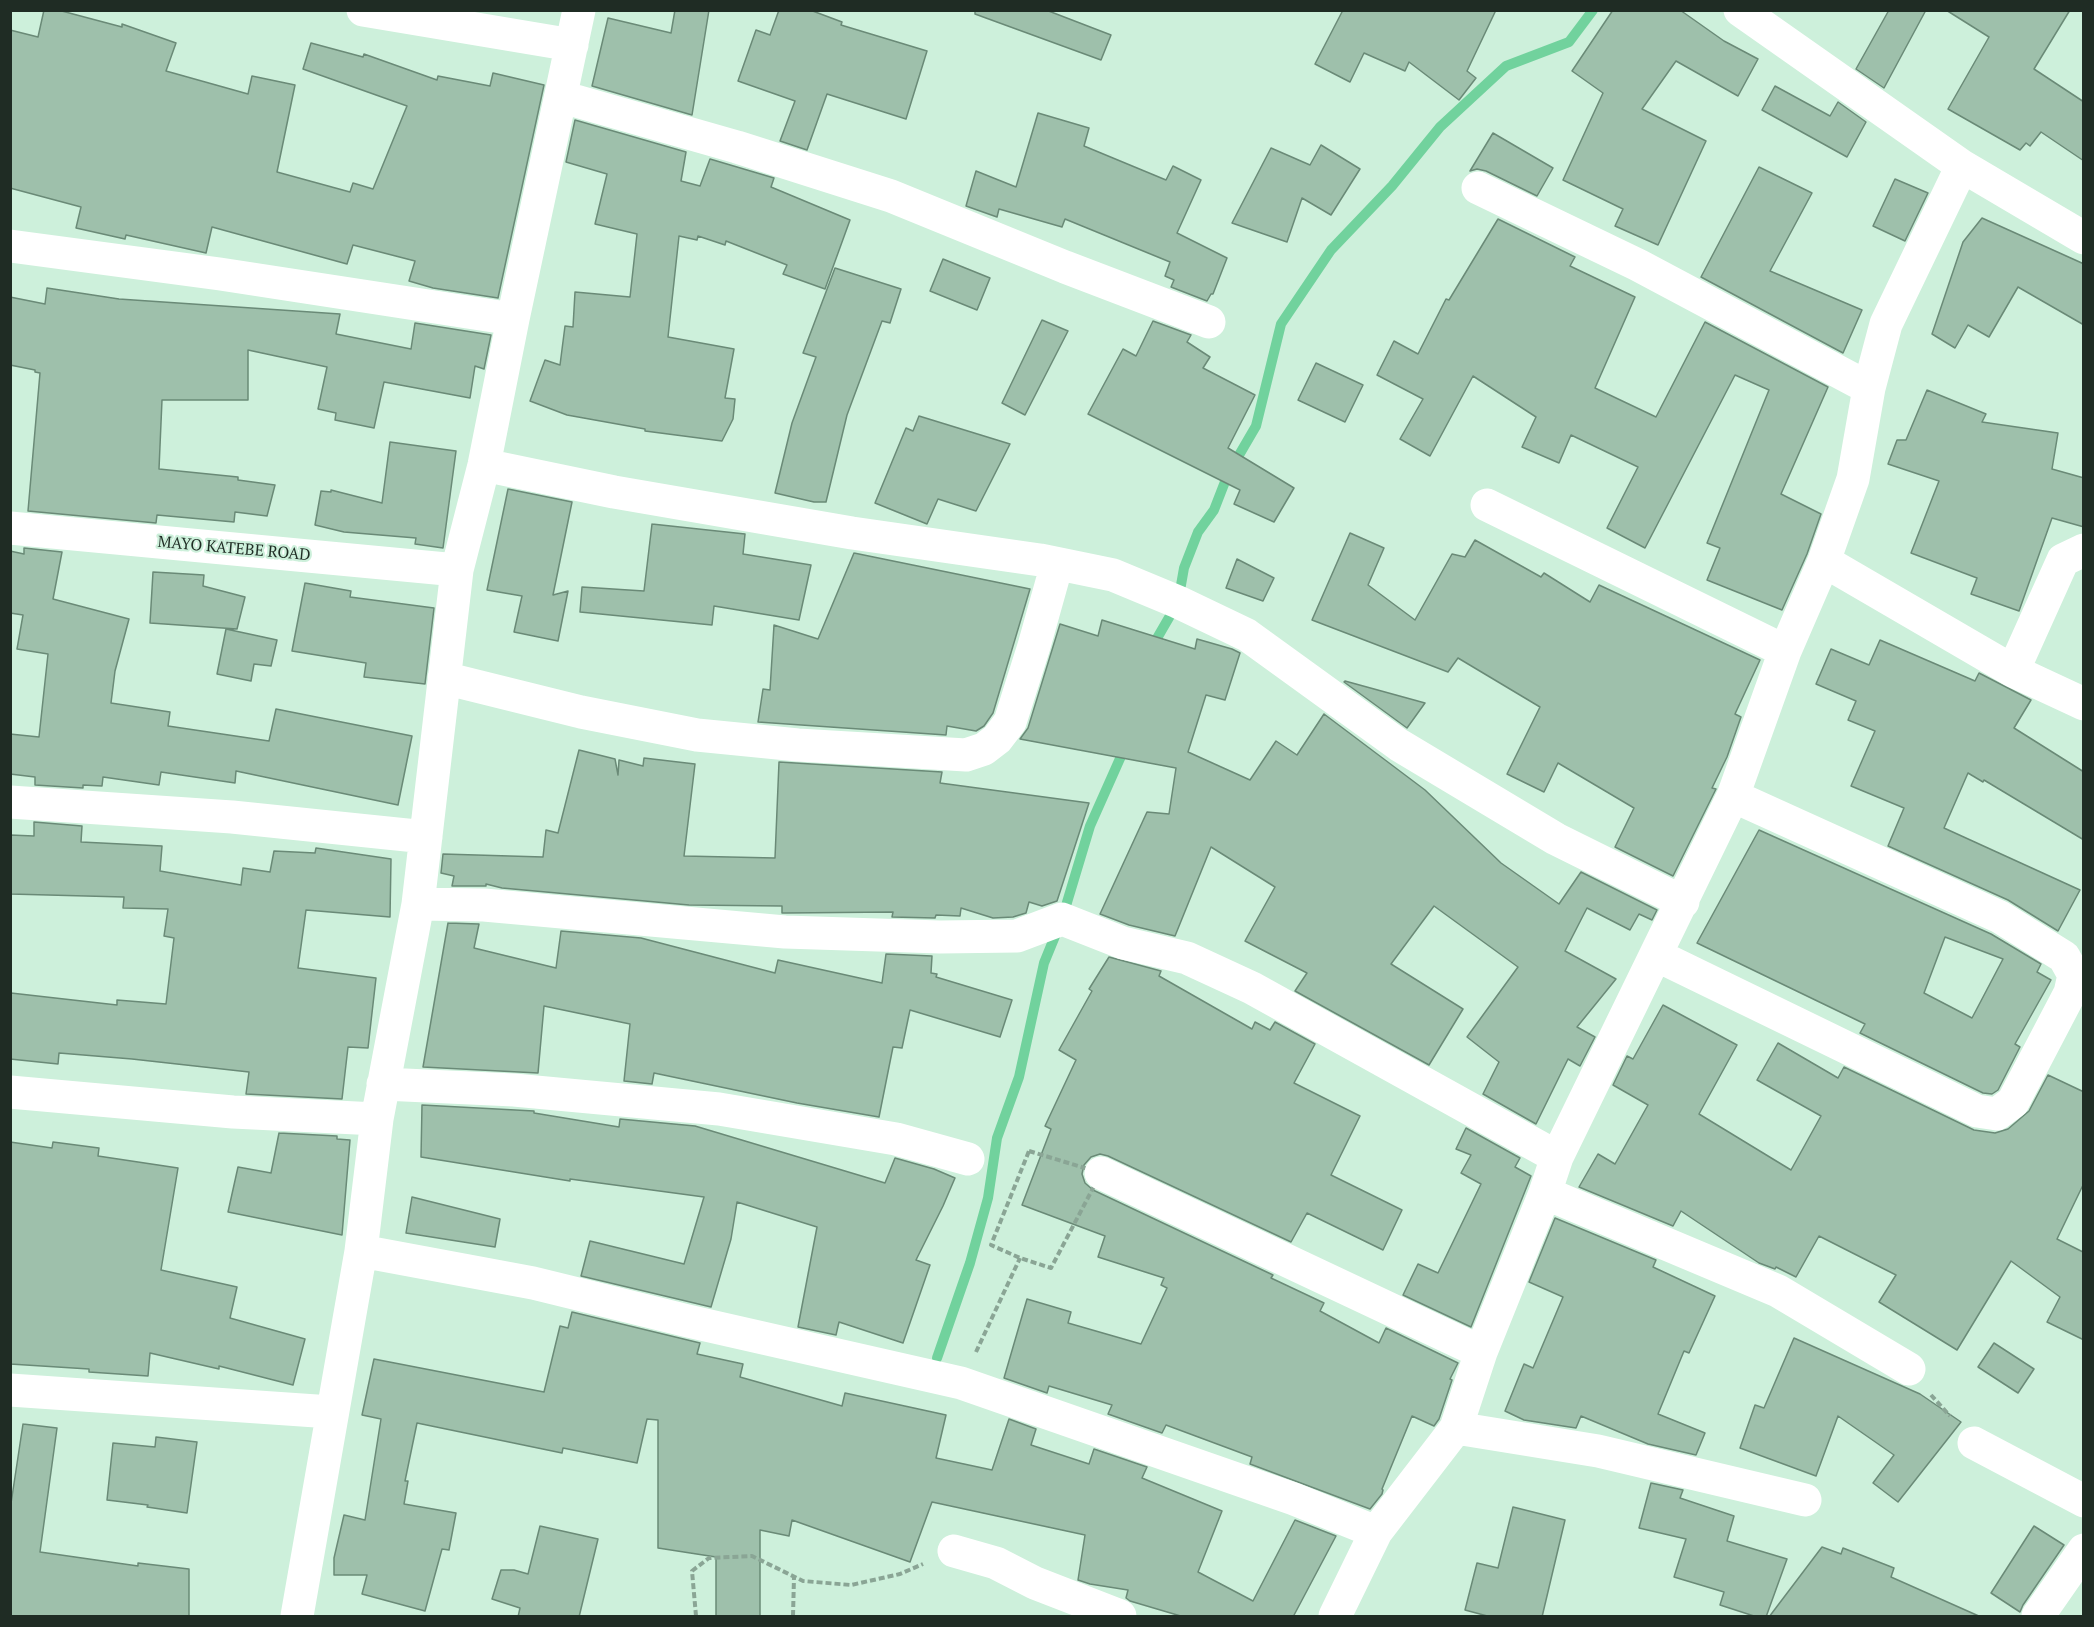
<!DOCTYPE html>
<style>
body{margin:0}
#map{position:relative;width:2094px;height:1627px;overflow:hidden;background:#cdf0db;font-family:"PT Serif",serif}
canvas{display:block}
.frame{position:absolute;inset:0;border:12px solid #1f2c24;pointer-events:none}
</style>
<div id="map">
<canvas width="2094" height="1627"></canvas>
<div class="frame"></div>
</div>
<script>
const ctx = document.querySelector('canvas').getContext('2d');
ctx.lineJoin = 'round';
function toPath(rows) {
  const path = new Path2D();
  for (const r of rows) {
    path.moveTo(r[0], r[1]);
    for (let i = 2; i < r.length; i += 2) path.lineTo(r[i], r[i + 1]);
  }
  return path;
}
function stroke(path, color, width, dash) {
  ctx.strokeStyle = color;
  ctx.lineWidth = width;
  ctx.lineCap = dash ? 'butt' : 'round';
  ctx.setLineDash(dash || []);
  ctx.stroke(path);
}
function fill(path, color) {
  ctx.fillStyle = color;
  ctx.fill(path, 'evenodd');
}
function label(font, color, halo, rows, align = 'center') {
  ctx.font = font + ' "PT Serif",serif';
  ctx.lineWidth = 4.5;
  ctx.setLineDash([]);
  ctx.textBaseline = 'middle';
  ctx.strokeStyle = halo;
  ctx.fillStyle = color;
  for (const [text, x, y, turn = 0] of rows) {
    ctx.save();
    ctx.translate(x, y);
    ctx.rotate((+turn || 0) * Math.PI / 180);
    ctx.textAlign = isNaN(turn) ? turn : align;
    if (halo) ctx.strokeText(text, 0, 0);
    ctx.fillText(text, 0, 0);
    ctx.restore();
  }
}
const stream = toPath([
 [1153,649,1156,640,1178,602,1184,568,1198,532,1214,510,1228,474,1256,426,1281,324,1331,250,1392,186,1440,127,1506,66,1569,42,1593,10],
 [937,1358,970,1263,988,1198,997,1138,1019,1077,1044,963,1062,919,1090,826,1126,745]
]);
const building = toPath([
 [44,10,58,10,122,27,122,24,176,43,166,71,248,94,252,76,295,85,277,172,350,192,353,183,373,189,407,106,303,69,311,43,363,57,364,54,437,80,438,76,490,86,493,73,544,85,498,298,433,288,409,281,415,261,353,245,347,264,212,227,206,253,126,235,125,239,76,228,81,207,10,188,10,30,38,37,44,10],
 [675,10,709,10,692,115,592,86,608,18,671,33,675,10],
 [779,10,810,10,842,22,841,25,927,51,906,119,827,94,807,150,780,141,795,101,738,81,756,30,770,35,779,10],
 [975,10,1046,10,1111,35,1101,60,975,14,975,10],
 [1343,10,1496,10,1467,71,1476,78,1459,100,1409,62,1405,71,1364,53,1350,82,1315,64,1343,10],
 [1613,10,1680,10,1724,41,1758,59,1738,96,1676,61,1642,109,1706,141,1658,245,1615,226,1623,209,1563,180,1603,93,1572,71,1613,10],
 [1889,10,1926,10,1884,88,1856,69,1889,10],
 [1946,10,2070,10,2034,69,2084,102,2084,161,2041,132,2030,146,2026,143,2020,150,1948,109,1989,37,1946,10],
 [1775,86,1830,116,1838,102,1866,122,1847,157,1762,110,1775,86],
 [1038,113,1089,128,1084,146,1166,180,1173,166,1201,180,1177,233,1227,258,1213,294,1211,294,1207,301,1171,287,1174,280,1165,276,1170,262,1065,219,1062,227,999,209,997,217,966,206,976,171,1016,187,1038,113],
 [575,120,686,152,681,181,700,186,710,159,774,178,771,187,850,220,825,289,783,274,787,265,726,241,725,245,698,236,697,240,679,236,668,337,734,349,725,398,735,399,733,419,722,441,645,431,645,429,567,415,530,401,545,360,560,365,565,326,573,327,575,292,630,297,637,234,595,224,607,174,566,162,575,120],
 [1493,133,1553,168,1537,196,1486,171,1477,169,1470,171,1493,133],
 [1321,145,1360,169,1331,215,1302,198,1287,242,1232,223,1271,148,1310,165,1321,145],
 [1759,167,1812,193,1770,271,1862,310,1843,353,1701,277,1759,167],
 [1895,179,1928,193,1905,241,1873,226,1895,179],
 [1982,218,2084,264,2084,325,2018,287,1989,337,1968,325,1955,348,1932,334,1963,242,1982,218],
 [1498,219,1575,257,1570,266,1635,297,1595,388,1656,417,1705,322,1828,387,1781,494,1821,514,1807,554,1782,610,1707,580,1720,548,1707,543,1769,390,1735,375,1645,548,1607,528,1638,467,1571,435,1559,463,1522,447,1536,417,1473,376,1430,456,1400,439,1423,399,1377,375,1394,341,1418,354,1446,299,1449,300,1498,219],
 [943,259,990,278,977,310,930,291,943,259],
 [835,268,901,289,890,323,882,321,847,415,826,502,814,502,775,493,792,423,816,357,803,353,835,268],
 [47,288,119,299,340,314,336,334,411,349,415,323,491,335,484,369,475,366,470,398,384,382,374,428,335,420,336,413,318,409,327,367,248,350,248,400,162,400,159,469,238,477,238,480,275,485,267,516,235,512,234,522,157,515,156,523,28,511,40,373,35,372,35,370,10,365,10,297,45,304,47,288],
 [1042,320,1068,331,1025,415,1002,403,1042,320],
 [1153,321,1191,335,1187,342,1210,357,1203,368,1255,395,1228,448,1294,488,1274,522,1234,504,1240,490,1088,414,1123,349,1136,356,1153,321],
 [1316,363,1363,385,1345,422,1298,400,1316,363],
 [1927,390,1986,414,1982,422,2058,433,2052,469,2084,478,2084,527,2052,518,2019,611,1971,594,1977,578,1911,553,1939,481,1888,464,1897,440,1906,440,1927,390],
 [919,416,1010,444,976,511,938,499,927,524,875,503,906,428,913,431,919,416],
 [390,442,456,451,443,548,415,544,416,538,344,532,315,525,321,491,331,492,331,490,382,503,390,442],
 [508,489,572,502,553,595,568,591,558,641,514,632,522,596,487,590,508,489],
 [652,524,745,534,743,554,811,565,799,620,714,606,712,625,580,612,582,587,644,591,652,524],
 [1350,533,1384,548,1368,585,1415,620,1452,554,1465,557,1475,540,1541,577,1544,573,1590,602,1599,585,1760,660,1735,714,1741,717,1727,757,1712,788,1716,789,1673,876,1615,847,1634,808,1558,763,1544,792,1507,774,1540,707,1458,658,1448,672,1312,620,1350,533],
 [24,548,62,552,53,599,129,619,115,671,111,703,170,712,168,726,269,741,276,709,412,736,398,805,236,771,235,783,161,772,159,785,103,777,102,786,83,785,83,788,35,785,35,777,10,774,10,734,39,737,48,654,17,649,23,615,10,613,10,551,24,554,24,548],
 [854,553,1030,589,993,713,984,726,976,731,947,726,946,735,758,722,763,689,770,690,774,625,818,639,854,553],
 [1237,559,1274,578,1263,601,1226,588,1237,559],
 [153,572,204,575,203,586,245,597,237,629,150,623,153,572],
 [305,583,351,591,350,597,434,608,425,684,364,677,366,663,292,651,305,583],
 [1102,620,1195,649,1197,639,1232,649,1240,653,1225,700,1206,695,1188,752,1250,780,1276,741,1297,755,1324,714,1425,790,1501,863,1559,904,1581,872,1657,910,1652,920,1639,914,1630,930,1587,908,1565,951,1616,979,1577,1027,1595,1037,1580,1066,1568,1059,1536,1124,1483,1094,1499,1062,1467,1037,1518,967,1434,906,1391,964,1463,1009,1429,1065,1295,991,1307,973,1245,941,1275,887,1211,847,1175,936,1129,925,1100,914,1147,812,1169,814,1176,768,1020,739,1028,728,1060,624,1098,636,1102,620],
 [226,629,277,640,271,666,254,664,251,681,217,674,226,629],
 [1880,640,1975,681,1979,673,2031,700,2014,728,2084,772,2084,840,1984,780,1983,782,1968,773,1944,828,2080,890,2058,931,2008,900,1888,846,1904,808,1851,786,1875,731,1848,720,1856,701,1816,684,1831,649,1869,665,1880,640],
 [1345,681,1425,703,1407,728,1344,682,1345,681],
 [579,750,615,759,618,775,619,760,643,766,644,758,695,764,684,856,775,858,779,762,942,772,940,783,1089,803,1057,901,1042,906,1029,902,1026,913,1013,917,993,918,961,908,960,916,936,915,935,918,892,917,893,912,786,913,782,913,782,906,689,905,502,888,486,884,486,886,452,886,454,876,441,873,443,854,543,857,546,830,558,833,579,750],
 [34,822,82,826,81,842,162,846,160,871,241,885,243,868,270,872,274,851,315,853,316,848,391,859,390,917,306,910,298,968,376,978,368,1048,348,1047,342,1099,246,1094,249,1072,132,1059,59,1053,58,1064,10,1059,11,993,117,1005,117,1000,166,1004,174,938,164,936,168,909,123,908,124,897,10,894,10,835,34,836,34,822],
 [1759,830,1991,934,2041,964,2037,972,2051,980,2015,1044,2020,1047,1998,1090,1992,1094,1983,1093,1860,1033,1865,1024,1697,943,1759,830],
 [1945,937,2003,959,1972,1018,1924,993,1945,937],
 [448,923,479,924,474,948,556,968,561,931,641,938,775,973,778,960,882,983,886,954,932,956,931,973,937,974,936,977,1012,1000,1000,1037,910,1010,902,1048,893,1047,879,1117,797,1103,654,1073,652,1084,624,1081,630,1024,544,1006,538,1073,423,1067,448,923],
 [1109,957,1161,971,1159,976,1252,1029,1255,1022,1270,1030,1275,1022,1315,1044,1294,1083,1360,1116,1331,1175,1402,1210,1383,1250,1307,1213,1291,1242,1108,1156,1100,1154,1091,1157,1084,1165,1082,1174,1085,1183,1093,1190,1273,1275,1271,1278,1324,1303,1320,1311,1379,1343,1386,1328,1458,1363,1450,1379,1452,1380,1439,1419,1434,1426,1412,1416,1382,1489,1383,1490,1382,1494,1370,1509,1250,1464,1252,1457,1166,1425,1162,1433,1108,1414,1112,1405,1049,1386,1047,1393,1004,1378,1027,1299,1071,1312,1068,1323,1141,1344,1167,1288,1161,1285,1164,1278,1098,1257,1105,1236,1022,1205,1051,1129,1045,1126,1076,1060,1059,1050,1092,991,1089,989,1109,957],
 [1663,1005,1737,1045,1699,1114,1791,1170,1821,1116,1757,1080,1778,1043,1838,1078,1844,1067,1974,1130,1995,1133,2008,1129,2029,1111,2048,1075,2084,1092,2084,1183,2057,1239,2083,1252,2084,1250,2084,1340,2047,1322,2060,1297,2011,1261,1957,1350,1879,1302,1896,1275,1819,1236,1796,1277,1776,1267,1775,1269,1759,1263,1681,1211,1673,1226,1579,1187,1598,1154,1615,1164,1648,1105,1613,1085,1627,1056,1633,1059,1663,1005],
 [422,1105,534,1111,534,1113,619,1127,620,1119,695,1126,885,1183,895,1158,934,1169,955,1178,943,1206,916,1260,930,1265,903,1343,839,1322,836,1335,798,1327,817,1227,737,1202,731,1239,711,1307,581,1276,590,1241,684,1264,704,1197,570,1179,570,1181,421,1157,422,1105],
 [1466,1128,1520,1158,1515,1167,1531,1176,1471,1327,1403,1295,1418,1264,1438,1273,1481,1184,1461,1173,1471,1155,1456,1149,1466,1128],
 [279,1133,337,1136,337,1139,350,1140,342,1235,228,1212,238,1167,271,1173,279,1133],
 [10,1142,52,1148,53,1142,99,1148,98,1156,178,1168,161,1270,237,1287,230,1318,305,1339,293,1385,219,1366,219,1369,150,1353,148,1376,89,1372,89,1369,10,1364,10,1142],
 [412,1197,500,1219,495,1247,406,1233,412,1197],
 [1555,1218,1656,1260,1653,1267,1715,1296,1689,1353,1684,1351,1658,1414,1705,1433,1696,1455,1648,1444,1581,1416,1576,1428,1524,1420,1505,1411,1524,1364,1533,1368,1563,1297,1529,1282,1555,1218],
 [572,1312,700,1343,697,1354,743,1364,740,1377,842,1406,845,1393,946,1415,936,1458,992,1470,1009,1419,1036,1429,1031,1445,1089,1464,1094,1449,1147,1467,1142,1478,1222,1511,1198,1572,1253,1601,1295,1520,1336,1536,1293,1617,1184,1617,1130,1601,1126,1598,1128,1590,1090,1584,1078,1580,1085,1535,932,1502,910,1562,792,1520,789,1536,760,1530,760,1617,716,1617,716,1557,658,1548,658,1420,647,1419,637,1463,563,1448,562,1453,417,1423,405,1481,408,1481,404,1504,456,1513,449,1550,442,1549,425,1611,362,1594,367,1575,334,1575,334,1558,344,1515,365,1520,381,1419,362,1415,374,1359,544,1392,560,1326,568,1328,572,1312],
 [1794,1338,1920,1394,1961,1422,1898,1502,1873,1483,1894,1455,1838,1416,1816,1476,1740,1448,1755,1405,1764,1408,1794,1338],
 [1994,1343,2034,1369,2018,1393,1978,1367,1994,1343],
 [23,1424,57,1428,40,1552,138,1566,138,1563,189,1569,189,1617,10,1617,10,1510,23,1424],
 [156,1437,197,1442,187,1513,147,1507,148,1505,107,1500,113,1443,155,1447,156,1437],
 [1651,1483,1683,1490,1680,1498,1734,1516,1727,1541,1787,1559,1766,1617,1757,1617,1720,1605,1724,1592,1674,1577,1686,1539,1639,1528,1651,1483],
 [1513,1507,1565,1520,1542,1617,1491,1617,1465,1610,1477,1563,1498,1568,1513,1507],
 [540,1526,598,1539,579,1617,518,1617,520,1608,492,1599,501,1570,514,1570,528,1574,540,1526],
 [2034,1526,2064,1545,2023,1605,2020,1612,1991,1593,2034,1526],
 [1822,1547,1841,1554,1843,1548,1894,1568,1891,1577,1981,1617,1769,1617,1822,1547]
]);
const path = toPath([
 [1029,1151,1101,1173,1051,1268,1020,1258,991,1245,1029,1151],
 [976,1352,1020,1258],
 [1931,1395,1950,1416],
 [696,1616,692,1571,709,1558,752,1556,803,1581,851,1585,900,1574,923,1564],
 [793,1616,794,1577]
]);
const street = toPath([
 [363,10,572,45],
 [1740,10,1962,166,2084,238],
 [562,97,737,147,891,196,1065,267,1209,322],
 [1478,188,1638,265,1869,388],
 [10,246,220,274,513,319],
 [484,465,614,492,852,533,1040,560,1113,575,1178,602,1247,635,1399,745,1556,839,1683,902],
 [1487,505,1785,651],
 [10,528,457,570],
 [1824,561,2013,671,2084,704],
 [2013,671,2063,560,2084,550],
 [444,678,581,712,697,735,798,745,966,755,984,749,997,739,1010,722,1034,646,1057,564],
 [10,802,232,817,426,837],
 [418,904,484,905,785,932,940,937,1017,936,1062,919,1123,943,1187,958,1252,988,1557,1157],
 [1656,955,1977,1111,1997,1114,2013,1102,2070,993,2074,975,2064,957,2000,917,1733,796],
 [383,1084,514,1090,719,1109,896,1139,968,1159],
 [10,1092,233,1112,377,1119],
 [1101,1173,1481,1352],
 [1545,1193,1778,1291,1909,1369],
 [361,1251,533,1283,688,1321,961,1383,1294,1499,1376,1532],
 [10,1390,331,1412],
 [1456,1428,1598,1451,1805,1500],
 [1974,1443,2084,1501],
 [954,1551,996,1563,1035,1583,1120,1616],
 [297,1616,361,1251,377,1119,418,904,457,570,484,465,513,319,579,10],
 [1335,1616,1376,1532,1456,1428,1481,1352,1545,1193,1557,1157,1733,796,1785,651,1824,561,1853,479,1869,388,1886,324,1962,166],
 [2038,1616,2084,1550]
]);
const streetNames = [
 ["MAYO KATEBE ROAD",234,549,5]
];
stroke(stream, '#71d29d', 10);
fill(building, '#9ec0ab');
stroke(building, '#6a8a77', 1.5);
stroke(path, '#8aa595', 4, [6, 3]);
stroke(street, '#fff', 33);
label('16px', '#1f2c24', '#cdf0db', streetNames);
</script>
